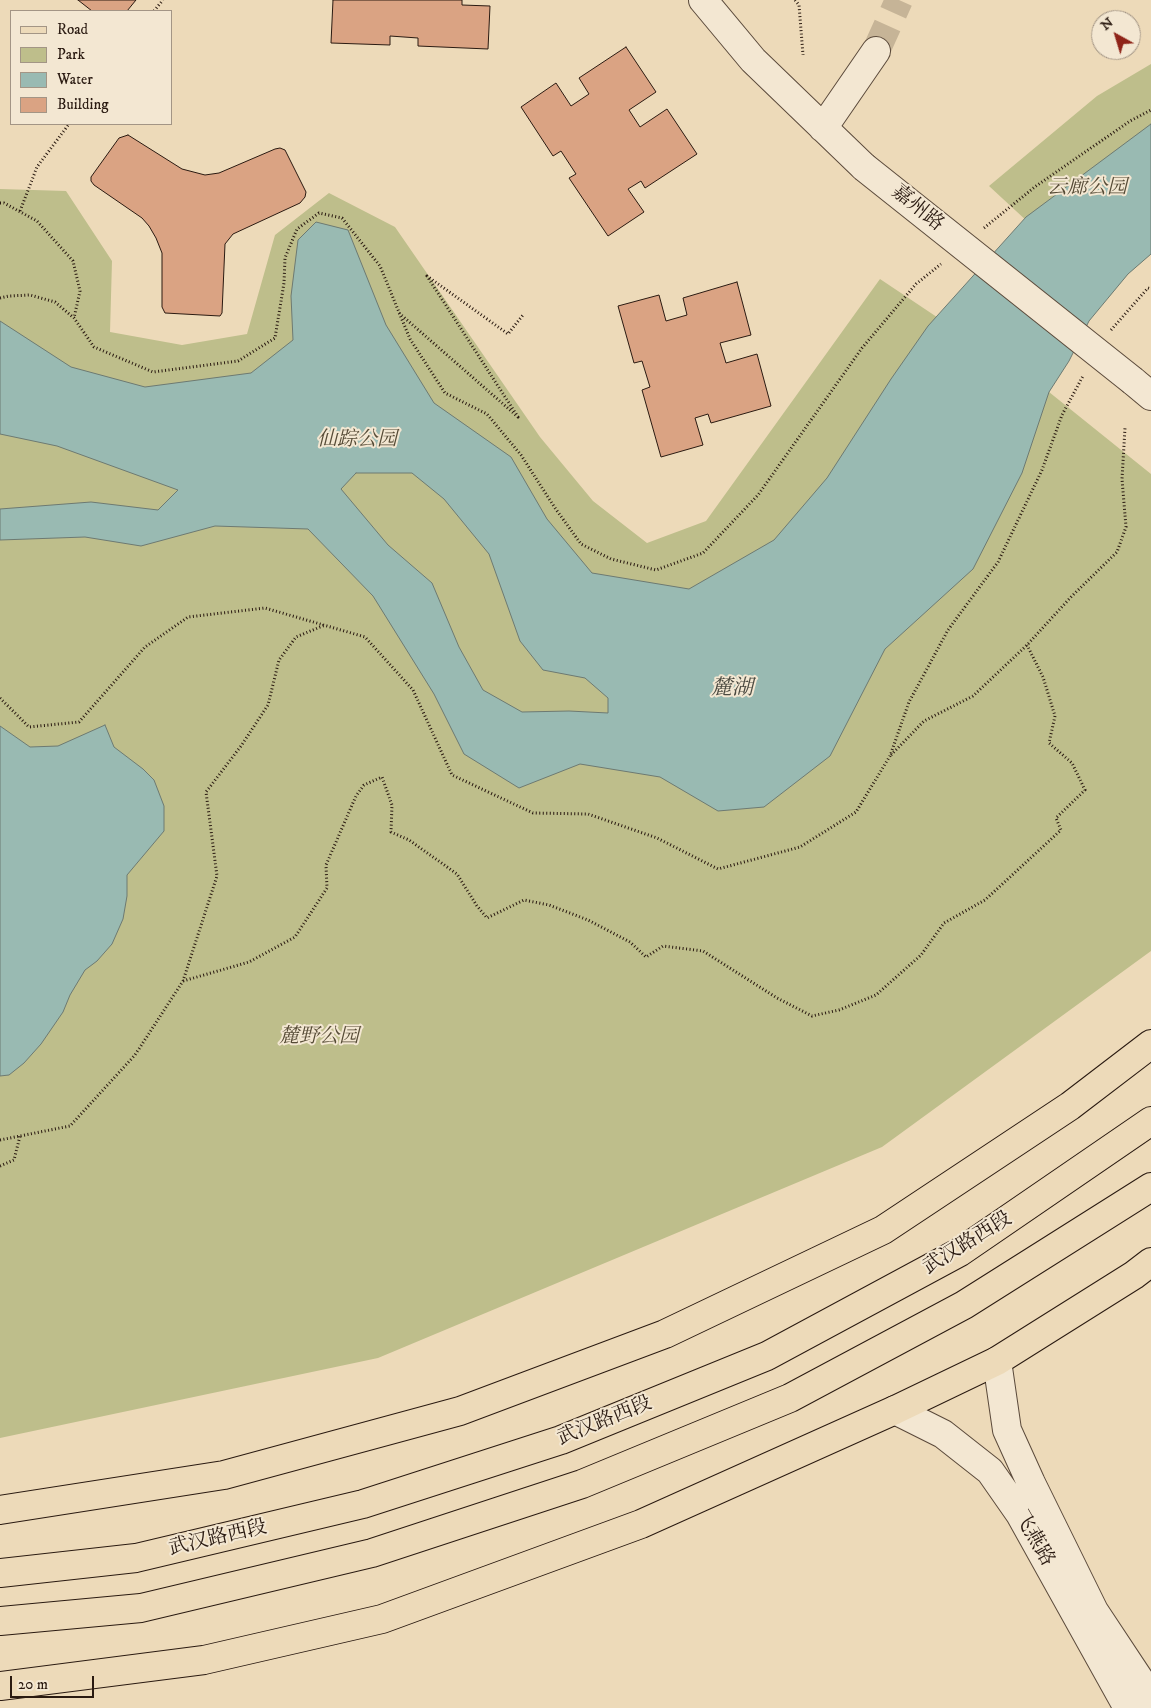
<!DOCTYPE html>
<meta charset="utf-8">
<style>
body{margin:0}
#map{position:relative;width:1151px;height:1708px;overflow:hidden;background:#eddab9;font-family:"IM FELL DW Pica",serif}
canvas{display:block}
.legend{position:absolute;left:10px;top:10px;width:162px;height:115px;box-sizing:border-box;background:#f3e7d2;border:1px solid #a39585;margin:0;padding:6px 9px;list-style:none;font-size:15px;color:#2a1a11}
.legend li{display:flex;align-items:center;gap:10px;height:25px}
.legend b{width:25px;border:1px solid #a39585}
.north{position:absolute;left:1091px;top:10px;width:50px;height:50px;box-sizing:border-box;background:#f3e7d2;border:1px solid #a39585;border-radius:50%;rotate:321deg;font-size:14px;font-weight:700;line-height:20px;text-align:center;color:#2a1a11}
.north::after{content:'';display:block;margin:auto;width:18px;height:22px;background:#8f2418;clip-path:polygon(50% 0,100% 100%,50% 72%,0 100%)}
.scale{position:absolute;left:10px;top:1676px;width:84px;height:22px;box-sizing:border-box;border:2px solid #2a1a11;border-top:0;padding-left:6px;font-size:15px;line-height:18px;white-space:nowrap;color:#2a1a11;-webkit-text-stroke:4px #f3e7d2;paint-order:stroke}
</style>
<div id="map">
<canvas width="1151" height="1708"></canvas>
<ul class="legend">
<li><b style="height:6px;background:#eddab9"></b>Road</li>
<li><b style="height:14px;background:#bebe8b"></b>Park</li>
<li><b style="height:14px;background:#99bab2"></b>Water</li>
<li><b style="height:14px;background:#daa383"></b>Building</li>
</ul>
<div class="north">N</div>
<div class="scale">20 m</div>
</div>
<script>
const ctx = document.querySelector('canvas').getContext('2d');
ctx.lineJoin = 'round';
function fill(path, color) {
  ctx.fillStyle = color;
  ctx.fill(path, 'evenodd');
}
function toPath(rows) {
  const path = new Path2D();
  for (const r of rows) {
    path.moveTo(r[0], r[1]);
    for (let i = 2; i < r.length; i += 2) path.lineTo(r[i], r[i + 1]);
  }
  return path;
}
function stroke(path, color, width, dash) {
  ctx.strokeStyle = color;
  ctx.lineWidth = width;
  ctx.lineCap = dash ? 'butt' : 'round';
  ctx.setLineDash(dash || []);
  ctx.stroke(path);
}
function label(font, color, halo, rows, align = 'center') {
  ctx.font = font + ' "IM FELL DW Pica","Noto Serif SC",serif';
  ctx.lineWidth = 4;
  ctx.setLineDash([]);
  ctx.textBaseline = 'middle';
  ctx.strokeStyle = halo;
  ctx.fillStyle = color;
  for (const [text, x, y, turn = 0] of rows) {
    ctx.save();
    ctx.translate(x, y);
    ctx.rotate((+turn || 0) * Math.PI / 180);
    ctx.textAlign = isNaN(turn) ? turn : align;
    if (halo) ctx.strokeText(text, 0, 0);
    ctx.fillText(text, 0, 0);
    ctx.restore();
  }
}
const green = toPath([
 [1151,64,1151,254,1128,274,1109,297,989,186,1097,96],
 [0,189,66,191,112,261,110,332,182,345,247,334,275,235,329,193,395,227,540,437,593,501,647,543,706,521,880,279,1049,392,1151,474,1151,951,882,1147,378,1358,0,1438]
]);
const water = toPath([
 [1151,124,1151,254,1128,274,1089,321,1069,361,1049,392,1022,473,973,569,885,649,830,756,764,807,718,811,660,777,580,764,519,788,464,754,434,694,373,596,308,529,215,526,141,546,85,537,0,540,0,509,91,502,158,510,178,490,57,446,0,434,0,321,71,367,145,387,251,373,293,340,291,296,298,240,316,222,348,230,386,325,434,403,511,457,547,519,592,573,689,589,774,540,827,478,891,379,928,326,1026,217,1151,124],
 [356,473,412,473,444,499,489,554,520,641,543,670,585,678,608,698,608,713,569,711,522,712,483,690,459,647,432,583,388,545,341,489,356,473],
 [105,725,114,747,143,769,154,780,164,806,164,831,127,875,127,896,123,919,112,944,97,961,85,970,70,995,63,1012,41,1044,24,1063,9,1075,0,1076,0,726,30,747,58,746,105,725]
]);
const building = toPath([
 [78,0,136,0,127,11,92,11,78,0],
 [333,0,462,0,462,5,490,6,488,49,418,46,418,38,390,36,390,45,331,43,333,0],
 [626,47,656,92,629,110,640,127,667,109,697,154,645,188,641,181,628,189,644,212,608,236,569,178,576,174,561,151,553,156,521,107,556,83,571,106,589,94,579,78,626,47],
 [128,135,182,169,205,175,219,173,275,149,280,148,285,150,306,192,305,197,300,203,233,234,225,244,222,313,220,316,165,313,162,307,162,253,156,238,149,226,142,218,94,185,91,181,91,177,119,138,128,135],
 [737,282,751,335,720,343,726,363,757,354,771,406,711,423,708,414,695,418,703,445,661,457,642,390,650,387,642,361,634,363,618,306,659,295,666,321,687,315,683,298,737,282]
]);
const minorTunnel = toPath([
 [876,51,899,0]
]);
const path = toPath([
 [795,0,799,5,803,55],
 [154,11,163,0],
 [0,203,4,203,37,221,73,261,80,291,74,318],
 [20,211,37,167,69,124],
 [984,228,1036,186,1130,121,1151,110],
 [0,298,9,296,30,295,55,302,74,318,94,347,153,372,238,361,275,338,284,283,285,258,297,229,319,213,342,218,380,266,410,339,445,393,487,414,521,455,555,508,581,544,611,559,656,570,703,553,758,495,862,348,916,284,941,264],
 [399,313,518,417,427,276,508,334,523,315],
 [1111,330,1148,288,1151,289],
 [0,698,29,727,79,722,145,647,188,617,265,608,365,637,413,690,452,775,533,813,588,814,657,838,718,869,800,847,856,812,890,756,909,702,948,630,998,562,1042,470,1062,415,1083,376],
 [891,755,924,721,973,696,1027,645,1071,597,1117,552,1126,527,1122,479,1125,428],
 [183,981,249,962,295,937,327,888,326,865,356,796,364,785,382,777,392,805,391,832,409,840,457,874,477,906,487,918,524,900,549,905,588,920,630,942,646,957,663,946,703,951,777,998,812,1016,839,1010,876,995,921,955,944,923,985,900,1061,830,1056,818,1085,790,1072,763,1049,743,1055,716,1043,677,1027,645],
 [0,1140,70,1126,135,1055,183,981,217,876,206,792,241,746,268,705,279,660,296,637,325,625],
 [0,1166,14,1160,20,1136]
]);
const minor = toPath([
 [703,0,753,60,864,167],
 [823,128,876,51],
 [1133,381,1151,396],
 [997,1361,1007,1430,1031,1483,1094,1611,1151,1697],
 [895,1410,943,1434,990,1471,1020,1514,1128,1708]
]);
const major = toPath([
 [0,1510,224,1475,460,1411,665,1334,883,1230,1070,1106,1151,1044],
 [0,1686,204,1660,382,1619,641,1524,895,1410,997,1361,1134,1275,1151,1262]
]);
const highway = toPath([
 [0,1573,136,1558,363,1504,561,1440,767,1356,960,1252,1151,1121],
 [0,1621,141,1608,372,1553,582,1484,790,1398,964,1305,1151,1187]
]);
const minorBridge = toPath([
 [864,167,1133,381]
]);
const parkNames = [
 ["云廊公园",1087,189],
 ["仙踪公园",357,441],
 ["麓野公园",319,1038]
];
const streetNames = [
 ["嘉州路",917,209,39],
 ["武汉路西段",968,1244,-32],
 ["武汉路西段",605,1422,-22],
 ["武汉路西段",218,1539,-13],
 ["飞燕路",1033,1539,60]
];
const waterNames = [
 ["麓湖",732,690]
];
fill(green, '#bebe8b');
fill(water, '#99bab2');
stroke(water, '#6d7a72', 1);
fill(building, '#daa383');
stroke(building, '#2a1a11', 1);
stroke(minorTunnel, '#c6b497', 28, [28, 14]);
stroke(minor, '#5b4a3b', 30);
stroke(major, '#2a1a11', 30);
stroke(highway, '#2a1a11', 30);
stroke(path, '#2a1a11', 3, [1, 2.5]);
stroke(minor, '#f3e7d2', 28);
stroke(major, '#eddab9', 28);
stroke(highway, '#eddab9', 28);
stroke(minorBridge, '#5b4a3b', 30, []);
stroke(minorBridge, '#f3e7d2', 28);
label('italic 20px', '#564b36', '#f3e7d2', parkNames);
label('20px', '#2a1a11', '#f3e7d2', streetNames);
label('italic 21px', '#4b4a41', '#f3e7d2', waterNames);
</script>
